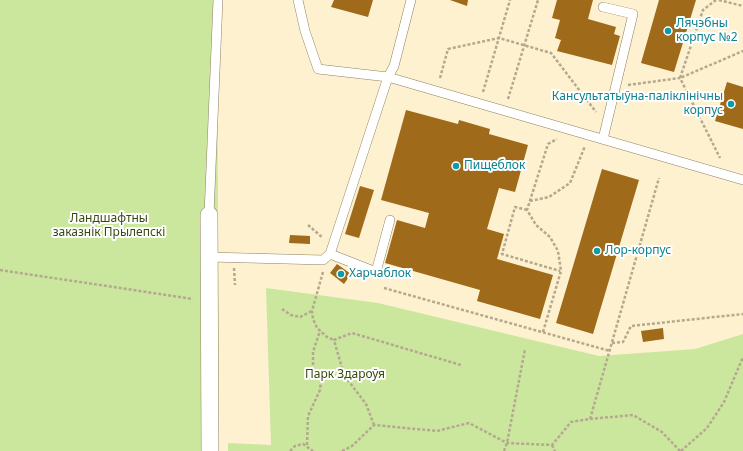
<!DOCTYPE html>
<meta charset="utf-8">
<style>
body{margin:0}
canvas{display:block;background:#fef1cf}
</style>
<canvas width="743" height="451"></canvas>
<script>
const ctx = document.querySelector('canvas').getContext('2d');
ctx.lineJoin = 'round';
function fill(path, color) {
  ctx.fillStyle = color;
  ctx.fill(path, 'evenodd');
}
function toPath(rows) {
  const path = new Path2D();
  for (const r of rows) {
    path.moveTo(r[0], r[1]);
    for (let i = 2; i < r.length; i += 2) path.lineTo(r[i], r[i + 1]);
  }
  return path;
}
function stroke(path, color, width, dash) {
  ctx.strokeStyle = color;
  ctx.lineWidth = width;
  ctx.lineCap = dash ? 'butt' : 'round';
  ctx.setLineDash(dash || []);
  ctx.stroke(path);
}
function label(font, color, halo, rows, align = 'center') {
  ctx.font = font + ' "Noto Sans",sans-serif';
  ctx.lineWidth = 4;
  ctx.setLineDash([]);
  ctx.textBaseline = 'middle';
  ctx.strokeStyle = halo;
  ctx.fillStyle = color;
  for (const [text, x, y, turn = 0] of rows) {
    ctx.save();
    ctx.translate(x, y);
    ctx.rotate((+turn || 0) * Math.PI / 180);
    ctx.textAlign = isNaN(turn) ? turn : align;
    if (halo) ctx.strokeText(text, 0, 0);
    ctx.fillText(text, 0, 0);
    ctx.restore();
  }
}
const green = toPath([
 [0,0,217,0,219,451,0,451],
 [266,288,378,303,599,356,695,349,743,334,743,451,228,451,228,443,271,445]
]);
const building = toPath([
 [334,0,373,0,368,17,331,7],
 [450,0,468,0,467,6],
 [557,0,593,0,588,19,616,27,614,34,620,36,612,65,557,51,561,40,555,38,560,20,552,18],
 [659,0,696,0,674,72,641,63],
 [727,82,743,87,743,129,715,121],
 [406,110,458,124,459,120,490,129,489,134,528,145,515,192,499,188,487,229,504,234,497,259,553,275,540,319,477,301,480,290,385,263,397,220,425,228,429,213,381,200],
 [602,169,639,180,593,334,556,323],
 [360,186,374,190,359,238,345,234],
 [290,235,310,236,310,244,289,243],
 [337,264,351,274,344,284,330,273],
 [663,328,664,339,643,342,641,331]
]);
const path = toPath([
 [716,0,703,10,680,78,743,51],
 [719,0,743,6],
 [440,78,448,49,499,38,551,53,596,112],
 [628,85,680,78,720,158],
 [483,92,510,0],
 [508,99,538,0],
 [530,201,549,197,570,183,585,146],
 [527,210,515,207,502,254,560,271],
 [308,225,323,238],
 [234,268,235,285],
 [0,270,193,299],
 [323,272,312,311,313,319,317,328,327,337,334,340],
 [384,288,610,351],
 [282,309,291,315,300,317,312,311],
 [543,332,561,271,558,251,550,237,536,225,527,210,548,144,557,139],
 [612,343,623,342,631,326,743,314],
 [590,419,633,415,662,432,680,451],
 [374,425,366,404,344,375,334,340,352,333,461,365],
 [307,445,308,416,320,390,321,380,313,368,313,352,320,331],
 [552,445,555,451],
 [290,451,295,446,303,444,313,451],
 [342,451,352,446,374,425,437,431,469,423,507,443,552,445,571,422,590,419,659,178],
 [504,451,507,443,525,349],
 [681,451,707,428,724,402,743,357]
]);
const lane = toPath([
 [298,0,305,31,318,69,388,77,743,180],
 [603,139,633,14,603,7],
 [209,215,218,0],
 [330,254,376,272,390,220],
 [209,257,323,260,330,254,388,77,394,66,411,0]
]);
const street = toPath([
 [209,215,210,451]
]);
const markers = [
 [668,31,4,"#0f9aa8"],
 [731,104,4,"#0f9aa8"],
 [456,166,4,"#0f9aa8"],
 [597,251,4,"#0f9aa8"],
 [341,274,4,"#0f9aa8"]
];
const cultureNames = [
 ["Лячэбны",676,24],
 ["корпус №2",676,38],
 ["Кансультатыўна-паліклінічны",723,97,"right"],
 ["корпус",723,111,"right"],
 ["Пищеблок",464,166],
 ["Лор-корпус",605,251],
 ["Харчаблок",349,274]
];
const parkNames = [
 ["Ландшафтны",109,219],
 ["заказнік Прылепскі",109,233],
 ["Парк Здароўя",345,375]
];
fill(green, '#cbe79e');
fill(building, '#9f6a1a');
stroke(lane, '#8f8264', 10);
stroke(street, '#8f8264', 18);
stroke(path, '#b4a98f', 2.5, [3, 2]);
stroke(lane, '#fff', 9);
stroke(street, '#fff', 17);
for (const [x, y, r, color] of markers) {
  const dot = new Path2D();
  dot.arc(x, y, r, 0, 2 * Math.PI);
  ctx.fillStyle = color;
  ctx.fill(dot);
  stroke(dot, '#fff', 1.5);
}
label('12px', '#0d838f', '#fff', cultureNames, 'left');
label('12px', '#36490d', '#fff', parkNames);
</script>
